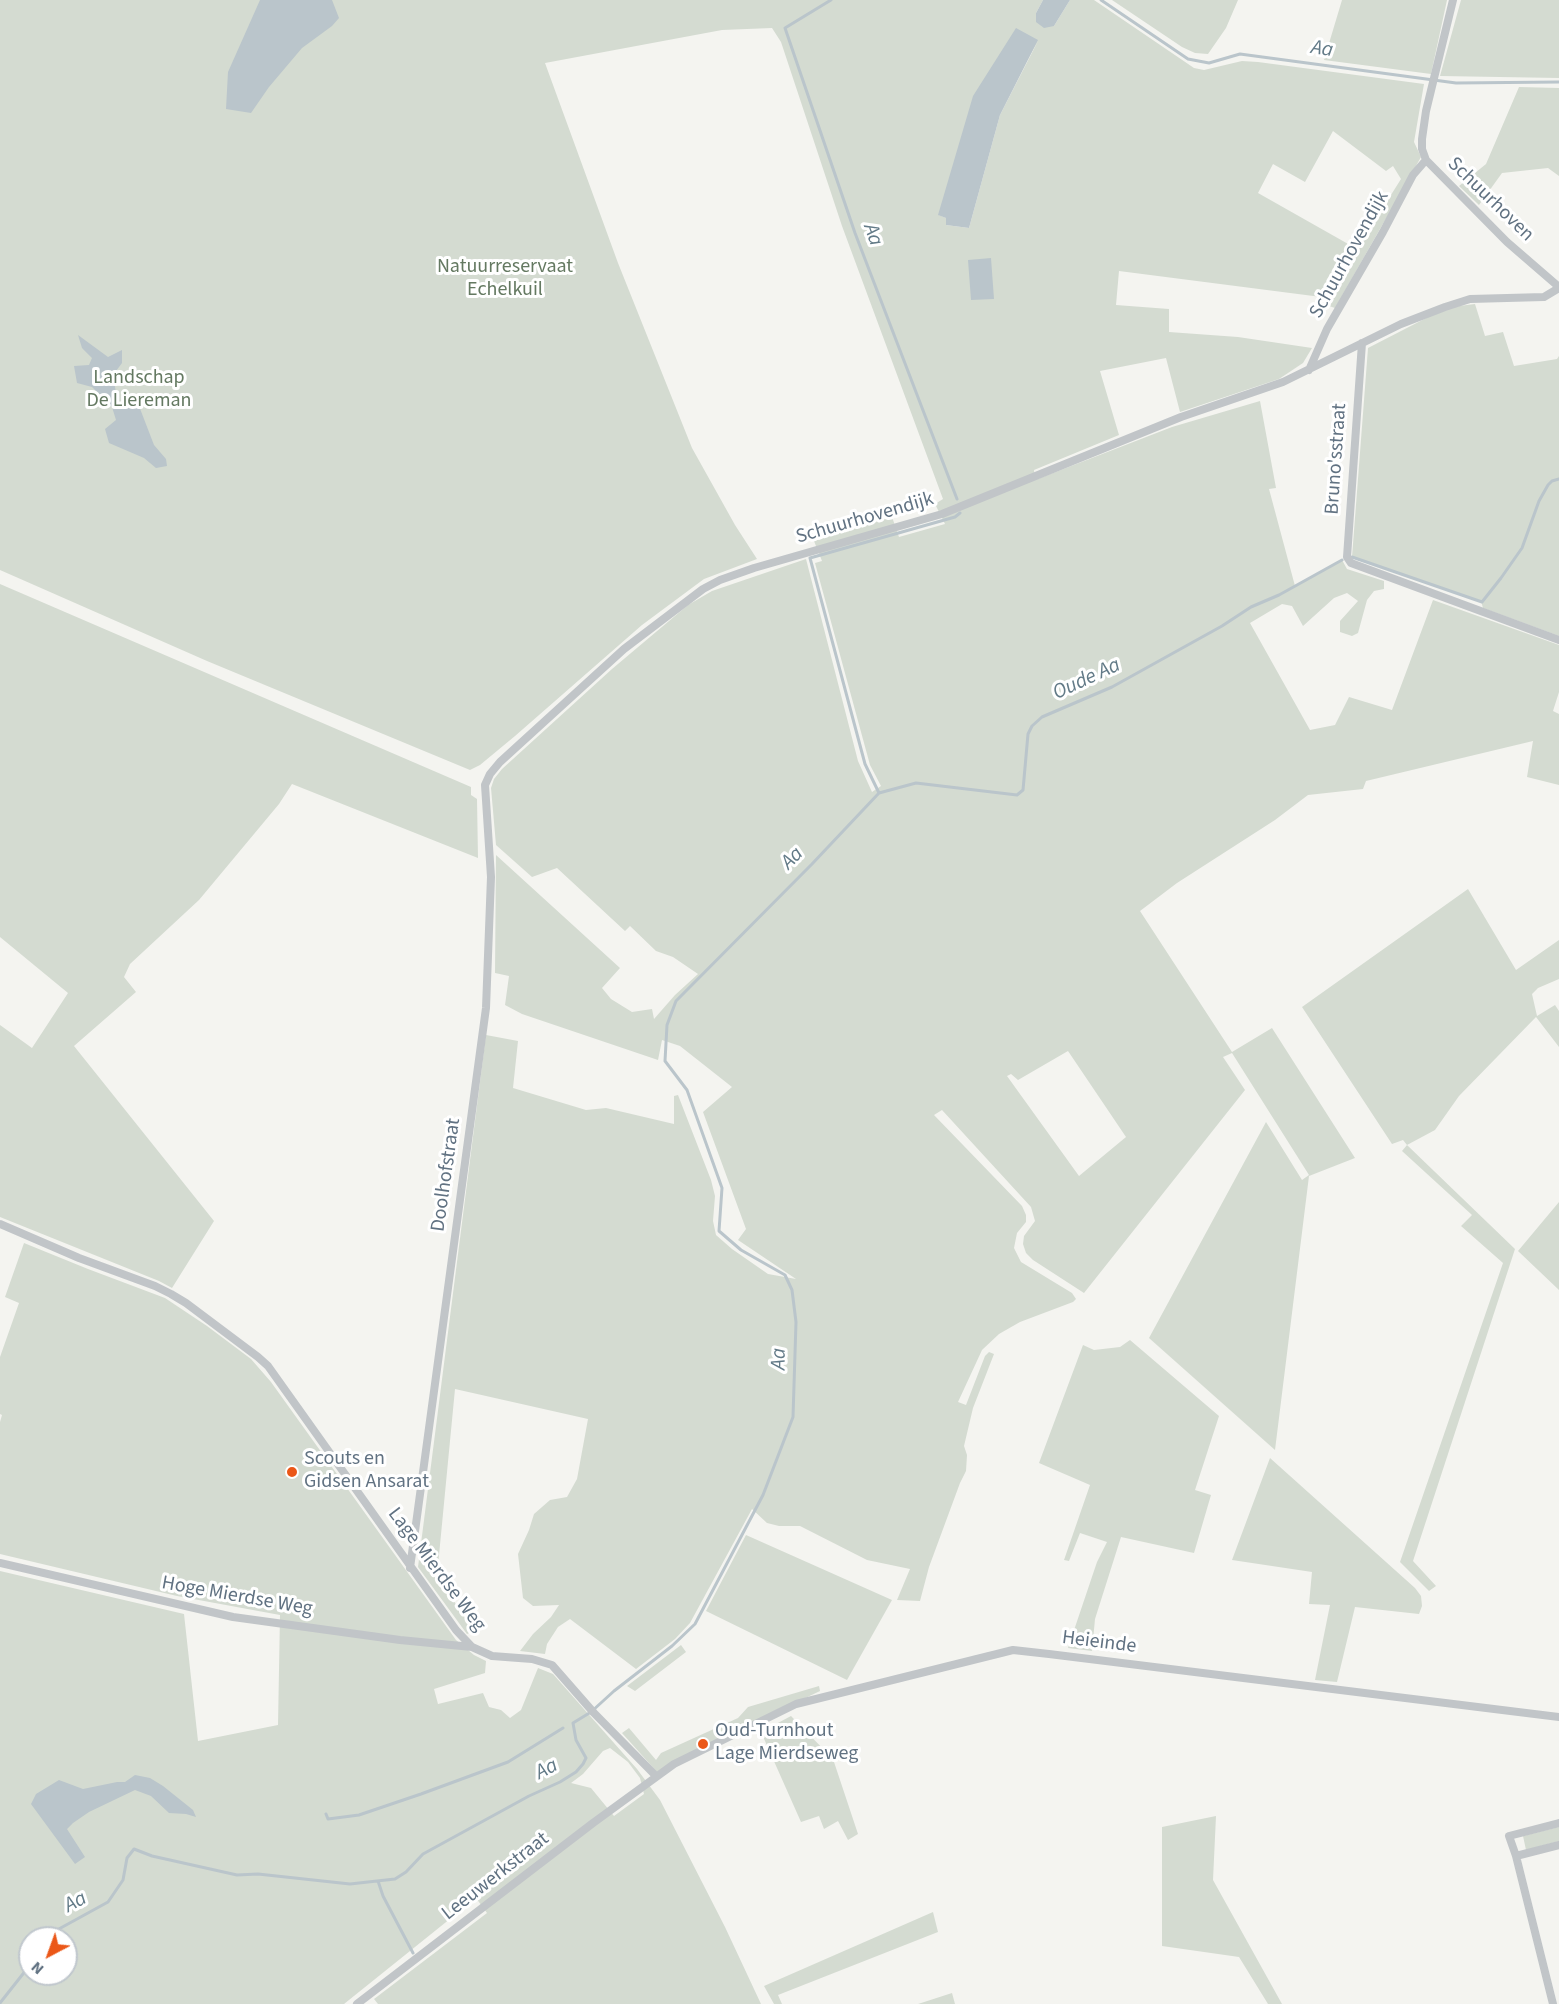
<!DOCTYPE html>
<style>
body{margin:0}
#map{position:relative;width:1559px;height:2004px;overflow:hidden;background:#f4f4f0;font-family:"Source Sans 3",sans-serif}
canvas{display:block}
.north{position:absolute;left:18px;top:1926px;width:60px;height:60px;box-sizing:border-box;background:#fff;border:2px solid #c0c7cd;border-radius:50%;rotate:221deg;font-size:16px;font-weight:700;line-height:24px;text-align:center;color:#617282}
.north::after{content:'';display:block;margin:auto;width:21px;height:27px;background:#eb5718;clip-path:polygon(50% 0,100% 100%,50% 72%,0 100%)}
</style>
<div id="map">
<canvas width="1559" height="2004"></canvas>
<div class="north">N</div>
</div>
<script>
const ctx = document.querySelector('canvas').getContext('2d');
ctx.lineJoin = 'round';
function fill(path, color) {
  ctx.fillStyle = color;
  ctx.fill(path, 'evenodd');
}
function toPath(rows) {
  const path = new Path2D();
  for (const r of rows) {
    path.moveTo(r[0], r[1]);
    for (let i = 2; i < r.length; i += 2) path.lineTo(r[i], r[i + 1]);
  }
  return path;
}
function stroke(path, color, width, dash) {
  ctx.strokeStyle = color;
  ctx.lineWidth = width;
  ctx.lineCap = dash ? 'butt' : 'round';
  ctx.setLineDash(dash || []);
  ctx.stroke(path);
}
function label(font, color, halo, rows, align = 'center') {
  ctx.font = font + ' "Source Sans 3",sans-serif';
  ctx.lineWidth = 6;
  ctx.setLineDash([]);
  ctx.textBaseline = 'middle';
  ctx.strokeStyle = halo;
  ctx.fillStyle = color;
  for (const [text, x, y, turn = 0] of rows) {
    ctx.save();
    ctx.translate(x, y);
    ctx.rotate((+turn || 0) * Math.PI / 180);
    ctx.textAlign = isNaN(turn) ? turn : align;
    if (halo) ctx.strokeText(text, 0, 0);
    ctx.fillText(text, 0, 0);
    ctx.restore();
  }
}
const green = toPath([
 [0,0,1043,0,1036,13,1054,26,1070,0,1094,0,1194,68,1204,70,1242,61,1258,62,1424,84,1414,142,1421,157,1335,308,1326,305,1329,298,1119,271,1116,305,1169,309,1169,332,1238,337,1312,348,1303,363,1279,379,1180,412,1166,358,1100,371,1119,435,1034,470,1035,480,1172,427,1260,401,1276,488,1269,489,1295,586,1342,560,1347,569,1384,581,1384,589,1374,591,1367,600,1358,633,1352,636,1340,632,1340,621,1358,601,1347,593,1334,598,1303,626,1292,606,1282,604,1250,623,1310,730,1335,725,1349,697,1392,710,1433,600,1559,645,1559,692,1553,711,1559,714,1559,785,1527,777,1533,741,1366,781,1363,789,1308,795,1275,820,1177,883,1140,911,1232,1052,1272,1028,1355,1158,1309,1176,1275,1450,1149,1338,1266,1122,1302,1180,1309,1175,1232,1053,1223,1057,1245,1090,1084,1293,1033,1260,1026,1253,1023,1244,1024,1236,1035,1221,1031,1207,942,1110,934,1115,1022,1206,1026,1215,1026,1222,1017,1233,1014,1248,1021,1262,1072,1293,1076,1299,1073,1302,1020,1322,999,1334,982,1350,958,1402,966,1405,985,1356,989,1352,994,1354,973,1408,964,1446,967,1455,966,1471,960,1483,929,1567,920,1601,897,1600,910,1569,867,1560,800,1526,779,1526,767,1523,752,1509,690,1623,675,1639,636,1669,570,1619,558,1627,547,1644,545,1654,520,1651,533,1634,551,1617,559,1605,533,1606,523,1598,518,1554,529,1530,534,1514,550,1500,567,1497,577,1479,588,1419,455,1389,437,1576,474,1631,467,1634,418,1567,486,1035,518,1041,513,1088,586,1110,606,1108,674,1124,674,1096,678,1095,711,1180,715,1196,713,1221,716,1235,732,1249,768,1274,796,1279,738,1240,746,1229,703,1112,732,1087,680,1046,662,1040,658,1060,522,1014,505,1005,509,976,495,973,496,855,620,968,602,988,611,999,632,1012,652,1009,654,1019,675,995,698,974,673,957,656,951,630,926,625,931,557,868,532,877,496,845,491,788,494,779,502,769,612,669,688,605,712,591,806,559,858,761,872,792,881,786,870,765,815,563,822,561,814,541,892,517,899,537,945,524,935,504,943,499,842,226,781,42,772,28,722,30,545,63,618,263,692,448,735,525,757,559,704,579,642,625,515,736,480,765,470,770,207,661,0,570],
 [1038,41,1000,115,969,228,946,225,946,218,939,215],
 [1333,131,1386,171,1393,166,1401,179,1357,249,1258,193,1273,164,1305,182],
 [1068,1051,1126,1137,1079,1176,1007,1076,1011,1074,1018,1080],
 [1112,0,1238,0,1226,28,1208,54,1195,53,1182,47],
 [1342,0,1447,0,1431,74,1324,60],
 [1461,0,1559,0,1559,78,1440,76],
 [1519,87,1559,88,1559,176,1548,168,1502,173,1479,205,1459,186,1486,164],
 [1475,304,1485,336,1503,332,1514,366,1557,359,1559,356,1559,636,1483,608,1481,601,1352,557,1368,348,1436,313,1459,306],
 [0,584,471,787,471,795,477,799,478,858,292,784,279,804,199,900,130,964,124,977,136,992,74,1046,214,1221,172,1288,159,1281,0,1217,0,1025,32,1048,68,993,0,937],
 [1468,889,1516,970,1559,940,1559,979,1538,988,1532,994,1537,1016,1555,1005,1559,1011,1559,1047,1536,1017,1459,1096,1435,1130,1407,1145,1515,1249,1413,1561,1436,1586,1429,1591,1400,1562,1503,1263,1461,1226,1472,1215,1402,1151,1407,1145,1403,1140,1392,1144,1302,1007],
 [1559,1202,1559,1290,1518,1251],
 [24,1243,88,1269,165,1298,207,1326,251,1359,271,1382,456,1640,474,1655,486,1661,485,1673,434,1689,438,1704,483,1693,489,1707,501,1710,510,1718,521,1710,538,1668,553,1674,637,1769,660,1800,725,1927,761,2004,378,2004,374,1999,487,1913,476,1898,344,2004,0,2004,0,1571,184,1614,198,1741,278,1725,280,1615,177,1596,0,1554,0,1422,2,1415,0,1414,0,1357,19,1303,5,1297],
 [610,1748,628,1762,640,1778,644,1794,614,1816,591,1788,571,1783,583,1774,603,1751],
 [30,1938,66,1938,66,1974,30,1974],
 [1130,1340,1219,1416,1195,1490,1211,1495,1194,1553,1121,1537,1095,1619,1092,1651,1068,1648,1097,1562,1107,1542,1080,1533,1069,1561,1064,1560,1090,1485,1039,1463,1083,1345,1094,1350,1120,1347],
 [1270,1458,1415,1588,1421,1596,1422,1606,1419,1614,1355,1607,1337,1682,1315,1680,1330,1605,1309,1604,1312,1572,1232,1560],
 [746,1535,892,1600,847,1680,706,1611],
 [681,1645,686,1652,635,1691,627,1686],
 [819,1686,820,1691,738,1730,657,1772,622,1733,629,1728,656,1760,661,1753,738,1718,748,1707],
 [791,1716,833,1759,858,1834,848,1840,838,1821,824,1829,819,1816,801,1822,761,1732],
 [1216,1816,1213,1880,1282,2004,1268,2004,1239,1957,1162,1946,1162,1827],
 [1559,1827,1559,1841,1526,1850,1523,1836],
 [933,1912,938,1932,778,1995,782,2004,774,2004,764,1986],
 [952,1993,955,2004,918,2004]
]);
const water = toPath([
 [260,0,332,0,339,18,332,26,302,48,269,87,251,113,226,109,228,72],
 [1043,0,1070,0,1054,26,1044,28,1036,22,1036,13],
 [1016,28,1038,40,1000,115,969,228,946,225,946,218,938,215,973,96],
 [991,258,994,299,971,300,968,260],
 [78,335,108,357,122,350,122,363,113,375,117,399,124,406,139,406,154,445,166,459,167,466,156,468,144,458,109,443,105,429,116,420,112,407,92,387,77,383,74,366,89,365,92,358,82,348],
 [135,1775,150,1778,163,1786,193,1810,196,1817,186,1814,169,1813,151,1796,135,1790,89,1812,73,1823,67,1829,85,1857,75,1864,31,1804,36,1794,59,1780,83,1789,117,1782,125,1782]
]);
const stream = toPath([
 [831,0,785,28,855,233,957,499],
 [1101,0,1188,59,1209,63,1240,54,1456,83,1559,82],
 [1352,557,1482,602,1501,578,1522,548,1539,501,1548,485,1552,481,1559,479],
 [879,793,916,783,1017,795,1023,790,1028,734,1032,726,1042,717,1112,687,1222,626,1251,607,1279,595,1342,560],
 [326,1814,328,1819,359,1815,421,1794,508,1762,563,1728],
 [378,1881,383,1896,413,1953],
 [51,1938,57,1930,108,1902,123,1880,127,1858,134,1849,152,1856,237,1875,258,1874,350,1884,395,1879,406,1872,423,1854,529,1796,560,1782,576,1772,583,1764,586,1758,576,1740,573,1723,591,1712,614,1691,672,1646,695,1624,763,1495,793,1417,796,1322,792,1290,785,1275,741,1250,719,1231,722,1188,687,1090,665,1061,667,1025,676,1001,812,864,879,793,865,764,810,558,955,517,960,513],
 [0,2003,30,1965]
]);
const minor = toPath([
 [1453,0,1426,111,1422,139,1422,149,1426,160,1507,242,1559,287],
 [1362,343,1347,557,1351,563,1559,640],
 [1309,370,1327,329,1383,232,1413,175,1426,160],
 [0,1224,79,1258,155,1286,171,1294,186,1303,258,1357,268,1366,456,1630,472,1647,492,1656,532,1659,552,1665,594,1713,656,1776],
 [0,1563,233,1617,400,1640,472,1647],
 [410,1568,486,1008,491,877,485,785,490,774,500,762,624,649,703,589,720,580,754,568,942,514,1181,417,1283,382,1401,324,1445,307,1470,299,1544,297,1559,288],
 [1516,1856,1509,1836,1559,1823],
 [357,2004,593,1823,674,1764,796,1704,997,1654,1013,1650,1049,1654,1559,1717],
 [1553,2004,1516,1856,1559,1845]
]);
const markers = [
 [292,1472,6,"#eb5718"],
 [703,1744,6,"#eb5718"]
];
const streetNames = [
 ["Schuurhoven",1490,200,44],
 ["Schuurhovendijk",1350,255,-61],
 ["Bruno'sstraat",1337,459,-86],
 ["Schuurhovendijk",865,519,-16],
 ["Doolhofstraat",447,1175,-82],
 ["Lage Mierdse Weg",436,1570,53],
 ["Hoge Mierdse Weg",237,1597,10],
 ["Heieinde",1099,1643,7],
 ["Leeuwerkstraat",496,1877,-38]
];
const parkNames = [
 ["Natuurreservaat",505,268],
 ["Echelkuil",505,291],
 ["Landschap",139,379],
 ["De Liereman",139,402]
];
const poiNames = [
 ["Scouts en",304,1460],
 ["Gidsen Ansarat",304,1483],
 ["Oud-Turnhout",715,1732],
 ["Lage Mierdseweg",715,1755]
];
const waterNames = [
 ["Aa",1322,50,8],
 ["Aa",872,235,70],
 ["Oude Aa",1087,680,-25],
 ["Aa",793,859,-46],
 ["Aa",780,1359,-89],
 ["Aa",547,1770,-28],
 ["Aa",76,1903,-29]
];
fill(green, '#d4dbd1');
fill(water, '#bac5cb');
stroke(stream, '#bac5cb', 3);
stroke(minor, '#c1c5c8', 8);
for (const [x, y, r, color] of markers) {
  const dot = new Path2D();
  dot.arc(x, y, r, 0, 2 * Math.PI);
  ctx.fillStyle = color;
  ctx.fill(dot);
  stroke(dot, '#fff', 2);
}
label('20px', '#617282', '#fff', streetNames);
label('20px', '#647961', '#fff', parkNames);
label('20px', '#617282', '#fff', poiNames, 'left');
label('italic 21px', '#627a87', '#fff', waterNames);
</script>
